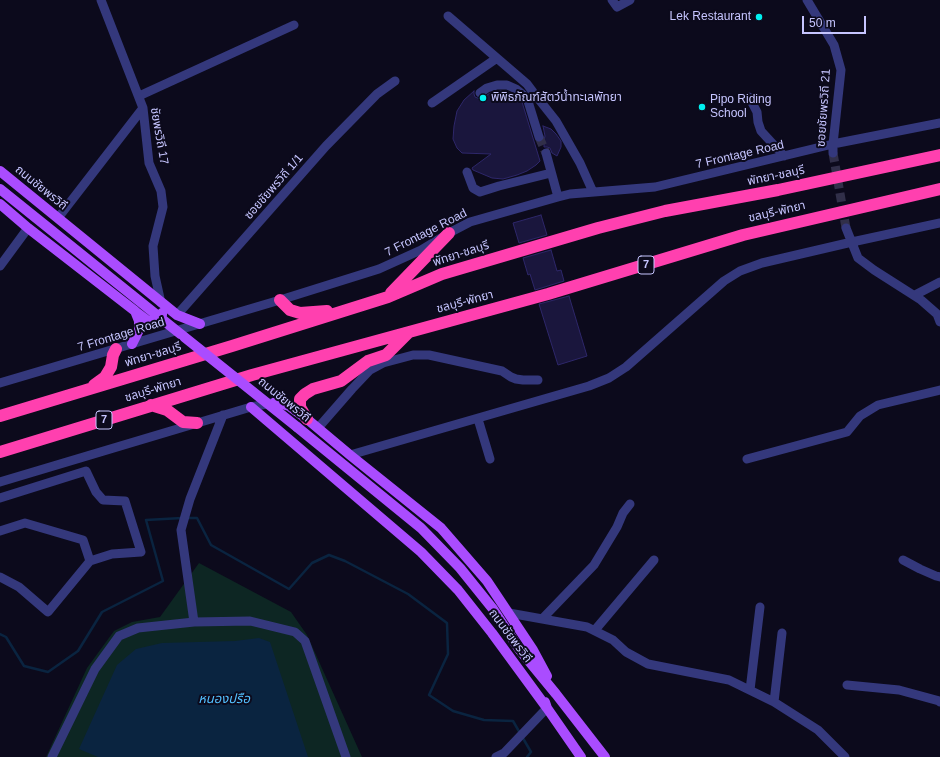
<!DOCTYPE html>
<meta charset="utf-8">
<style>
body{margin:0}
#map{position:relative;width:940px;height:757px;overflow:hidden;background:#0c0a1c;font-family:Helvetica,sans-serif}
canvas{display:block}
.scale{position:absolute;left:802px;top:16px;width:64px;height:18px;box-sizing:border-box;border:2px solid #c6c5ff;border-top:0;padding-left:5px;font-size:12px;line-height:14px;white-space:nowrap;color:#c6c5ff;-webkit-text-stroke:3px #0c0a1c;paint-order:stroke}
</style>
<div id="map">
<canvas width="940" height="757"></canvas>
<div class="scale">50 m</div>
</div>
<script>
const ctx = document.querySelector('canvas').getContext('2d');
ctx.lineJoin = 'round';
function fill(path, color) {
  ctx.fillStyle = color;
  ctx.fill(path, 'evenodd');
}
function toPath(rows) {
  const path = new Path2D();
  for (const r of rows) {
    path.moveTo(r[0], r[1]);
    for (let i = 2; i < r.length; i += 2) path.lineTo(r[i], r[i + 1]);
  }
  return path;
}
function stroke(path, color, width, dash) {
  ctx.strokeStyle = color;
  ctx.lineWidth = width;
  ctx.lineCap = dash ? 'butt' : 'round';
  ctx.setLineDash(dash || []);
  ctx.stroke(path);
}
function label(font, color, halo, rows, align = 'center') {
  ctx.font = font + ' Helvetica,"Noto Sans Thai",sans-serif';
  ctx.lineWidth = 4;
  ctx.setLineDash([]);
  ctx.textBaseline = 'middle';
  ctx.strokeStyle = halo;
  ctx.fillStyle = color;
  for (const [text, x, y, turn = 0] of rows) {
    ctx.save();
    ctx.translate(x, y);
    ctx.rotate((+turn || 0) * Math.PI / 180);
    ctx.textAlign = isNaN(turn) ? turn : align;
    if (halo) ctx.strokeText(text, 0, 0);
    ctx.fillText(text, 0, 0);
    ctx.restore();
  }
}
const green = toPath([
 [199,563,291,612,307,635,362,757,46,757,87,668,114,631,132,622,160,617]
]);
const water = toPath([
 [259,638,270,642,308,757,98,757,79,749,117,665,136,649,162,643,235,641]
]);
const stream = toPath([
 [187,518,197,518,211,545,289,589,312,563,329,555,345,561,408,594,447,623,448,654,429,695,453,711,484,720,513,721,531,752,527,757],
 [0,634,6,637,24,666,48,672,78,651,102,612,163,581,146,520,182,518]
]);
const building = toPath([
 [474,91,474,94,475,97,480,99,483,98,490,93,498,91,506,91,514,95,522,102,540,161,536,165,527,171,517,175,503,179,492,178,473,170,472,168,491,154,462,153,457,148,453,139,454,126,457,111,464,100,474,91],
 [543,126,551,129,556,134,561,141,561,147,557,156,552,153,550,148,547,147,544,147,544,140,545,136,543,126],
 [541,215,547,235,519,243,513,223,541,215],
 [551,250,557,271,561,270,564,281,535,290,530,274,528,275,523,258,551,250],
 [569,296,587,356,558,365,539,304,569,296]
]);
const minorTunnel = toPath([
 [539,137,546,153],
 [833,153,846,228]
]);
const minor = toPath([
 [101,0,143,108,149,163,161,191,163,207,153,246,155,276,161,303],
 [612,0,617,7,630,0],
 [807,0,834,45,841,70,833,144,833,153],
 [448,16,527,84,533,92,556,121,580,163,593,192],
 [480,93,487,88,497,85,507,85,516,89,527,98,539,137],
 [139,96,294,25],
 [749,97,757,112,758,122,761,131,784,156],
 [432,103,497,58],
 [546,153,558,197],
 [467,172,473,188,480,192,499,186,551,173],
 [58,218,143,108],
 [846,228,858,258,874,270,921,300,937,314,940,322],
 [0,266,28,228],
 [915,295,940,282],
 [177,315,326,146,377,94,395,81],
 [0,383,280,300,379,269,421,250,449,233,470,222,558,197,570,194,655,187,833,144,940,123],
 [478,419,490,459],
 [318,428,352,389,370,370,383,363,413,355,429,355,502,371,511,377,516,379,523,380,538,380],
 [350,455,589,386,609,378,626,367,724,281,740,271,762,263,852,242,940,223],
 [747,459,847,432,860,416,878,405,940,390],
 [0,482,251,407,272,403],
 [0,498,86,471,96,492,103,500,125,501,141,552,112,554,90,561,48,612,19,587,0,577],
 [0,531,25,523,83,540,90,561],
 [903,560,920,569,936,576,940,577],
 [509,613,587,627,613,640,626,652,648,664,729,680,774,702,818,730,845,757],
 [543,618,594,565,617,527,623,513,630,504],
 [194,622,181,530,190,499,223,415],
 [595,630,654,560],
 [847,685,899,690,939,701,940,702],
 [750,690,760,607],
 [774,702,782,633],
 [52,757,95,669,119,636,138,628,194,622,250,621,295,632,305,641,346,757],
 [496,757,504,753,547,708]
]);
const major = toPath([
 [0,171,177,315,200,324],
 [0,189,158,316],
 [0,204,28,228,135,311,139,321,139,330,132,344],
 [136,312,148,321,157,321,162,315,162,313],
 [275,402,289,406,307,419,350,455,441,528,487,581,533,650,547,676],
 [251,407,421,552,458,590,492,633,547,708],
 [297,427,421,528,460,568,493,609,519,649,556,694,605,757],
 [545,702,547,708,581,757]
]);
const highway = toPath([
 [391,293,449,233],
 [280,300,290,310,300,313,327,311],
 [94,385,105,377,111,367,113,355,116,349],
 [151,405,167,410,183,422,197,423],
 [0,416,232,346,388,297,442,274,598,228,665,211,778,190,940,155],
 [307,419,300,407,300,399,305,394,313,389,341,381,368,361,386,355,409,332],
 [0,452,252,375,548,294,743,235,940,189]
]);
const majorBridge = toPath([
 [158,316,297,427]
]);
const markers = [
 [759,17,4,"#00f0f0"],
 [483,98,4,"#00f0f0"],
 [702,107,4,"#00f0f0"]
];
const shields = [
 [646,265,16],
 [104,420,16]
];
const shieldNames = [
 ["7",646,265],
 ["7",104,420]
];
const poiNames = [
 ["Lek Restaurant",751,17,"right"],
 ["พิพิธภัณฑ์สัตว์น้ำทะเลพัทยา",491,98],
 ["Pipo Riding",710,100],
 ["School",710,114]
];
const streetNames = [
 ["ซอยชัยพรวิถี 21",824,108,-86],
 ["ชัยพรวิถี 17",159,136,80],
 ["7 Frontage Road",740,155,-13],
 ["พัทยา-ชลบุรี",776,176,-12],
 ["ซอยชัยพรวิถี 1/1",274,187,-49],
 ["ถนนชัยพรวิถี",41,188,39],
 ["ชลบุรี-พัทยา",777,212,-13],
 ["7 Frontage Road",426,233,-27],
 ["พัทยา-ชลบุรี",461,254,-18],
 ["ชลบุรี-พัทยา",465,302,-15],
 ["7 Frontage Road",121,335,-17],
 ["พัทยา-ชลบุรี",153,355,-17],
 ["ชลบุรี-พัทยา",153,390,-17],
 ["ถนนชัยพรวิถี",284,400,39],
 ["ถนนชัยพรวิถี",510,636,53]
];
const waterNames = [
 ["หนองปรือ",224,699]
];
fill(green, '#0d2623');
fill(water, '#0a2440');
stroke(stream, '#0a2440', 2.5);
fill(building, '#1a163d');
stroke(building, '#2e276a', 1);
stroke(minorTunnel, '#312f49', 9, [9, 4.5]);
stroke(minor, '#34387c', 9);
stroke(major, '#aa4cff', 10);
stroke(highway, '#ff40af', 12);
stroke(majorBridge, '#aa4cff', 10);
for (const [x, y, r, color] of markers) {
  const dot = new Path2D();
  dot.arc(x, y, r, 0, 2 * Math.PI);
  ctx.fillStyle = color;
  ctx.fill(dot);
  stroke(dot, '#0c0a1c', 1.5);
}
for (const [x, y, w] of shields) {
  const box = new Path2D();
  box.roundRect(x - w / 2, y - 9, w, 18, 3);
  ctx.fillStyle = '#0c0a1c';
  ctx.fill(box);
  stroke(box, '#c6c5ff', 1);
}
label('bold 11px', '#c6c5ff', null, shieldNames);
label('12px', '#c6c5ff', '#0c0a1c', poiNames, 'left');
label('12px', '#c6c5ff', '#0c0a1c', streetNames);
label('italic 13px', '#53c0ff', '#0c0a1c', waterNames);
</script>
